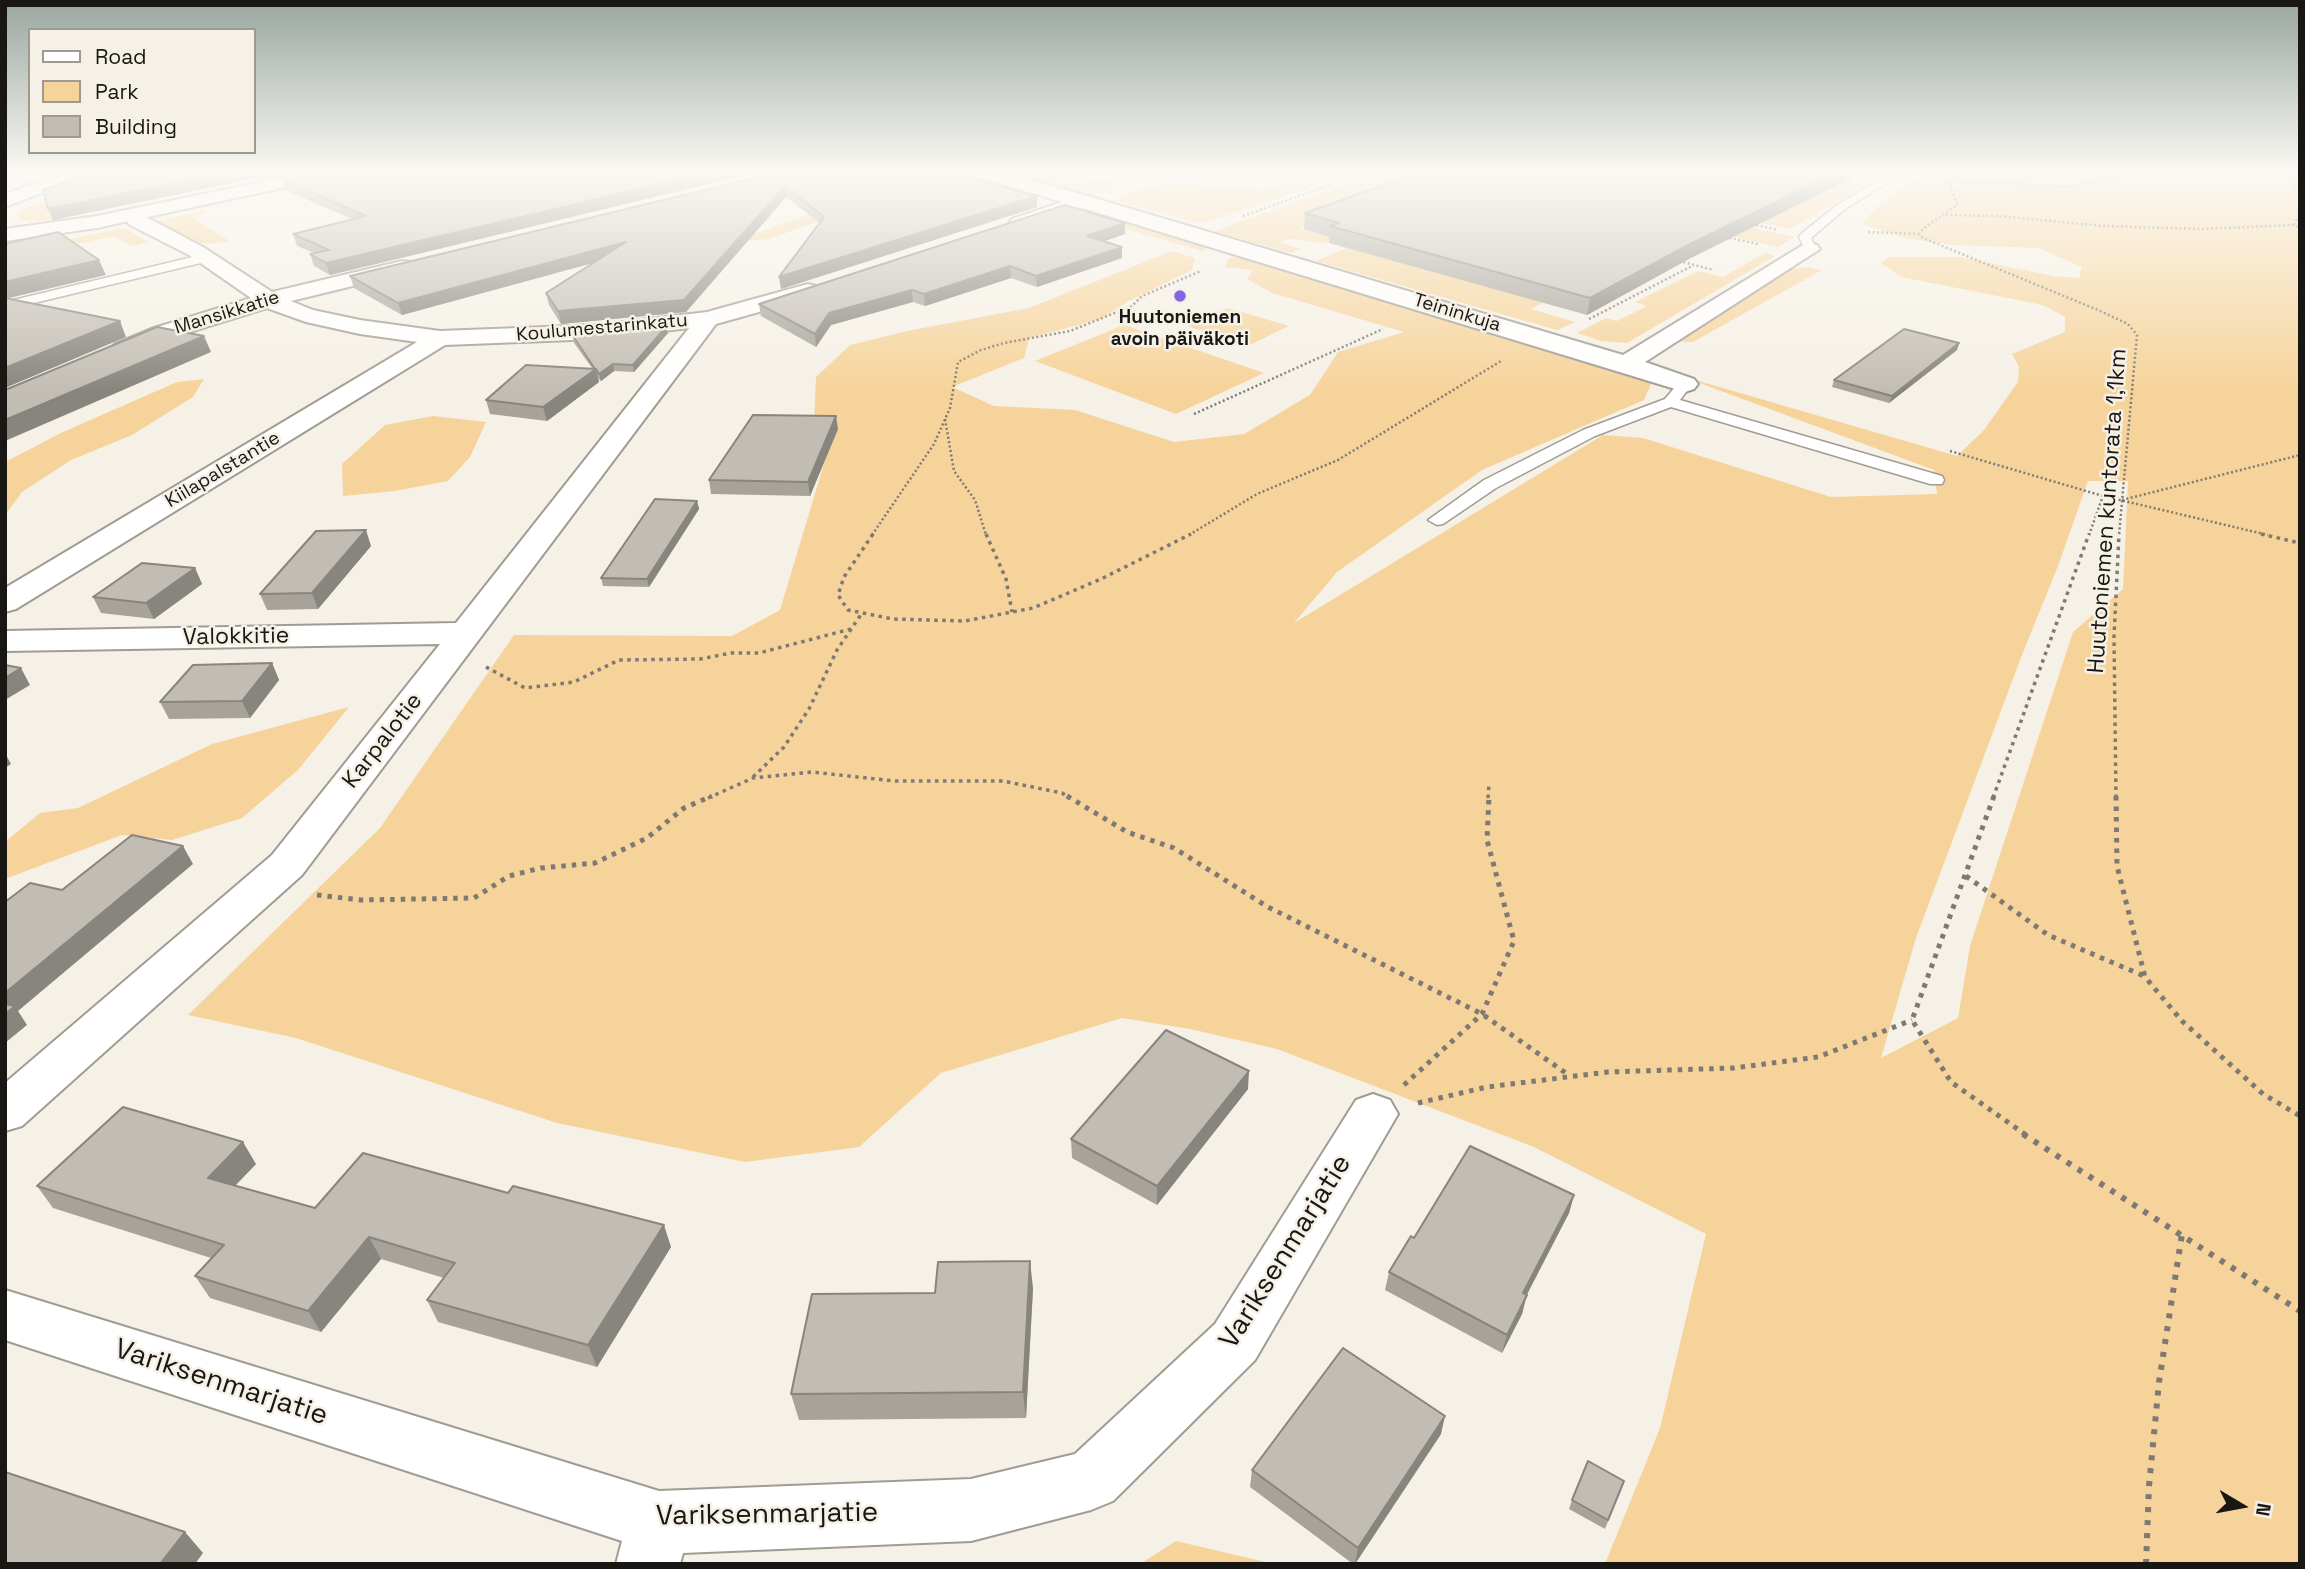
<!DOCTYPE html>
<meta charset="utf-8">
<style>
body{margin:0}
#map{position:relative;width:2305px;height:1569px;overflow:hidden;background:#f6f1e7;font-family:"Space Grotesk",sans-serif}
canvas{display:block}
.frame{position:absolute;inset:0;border:7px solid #191713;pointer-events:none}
.legend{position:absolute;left:28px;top:28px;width:228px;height:126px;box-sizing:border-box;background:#f6f1e7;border:2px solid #9e9a92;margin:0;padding:9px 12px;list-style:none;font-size:21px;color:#191713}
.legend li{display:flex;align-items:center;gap:14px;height:35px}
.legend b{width:35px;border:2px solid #9e9a92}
.north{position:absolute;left:2207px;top:1471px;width:70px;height:70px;-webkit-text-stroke:5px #f6f1e7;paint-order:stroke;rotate:100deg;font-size:19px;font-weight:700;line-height:28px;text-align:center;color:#191713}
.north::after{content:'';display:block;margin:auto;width:24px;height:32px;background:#191713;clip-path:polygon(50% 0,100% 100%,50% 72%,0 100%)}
</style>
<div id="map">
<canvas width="2305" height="1569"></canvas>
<div class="frame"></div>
<ul class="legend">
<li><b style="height:9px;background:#fff"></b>Road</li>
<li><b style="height:19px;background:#f6d39a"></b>Park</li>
<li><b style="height:19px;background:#c2bdb4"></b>Building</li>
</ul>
<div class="north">N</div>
</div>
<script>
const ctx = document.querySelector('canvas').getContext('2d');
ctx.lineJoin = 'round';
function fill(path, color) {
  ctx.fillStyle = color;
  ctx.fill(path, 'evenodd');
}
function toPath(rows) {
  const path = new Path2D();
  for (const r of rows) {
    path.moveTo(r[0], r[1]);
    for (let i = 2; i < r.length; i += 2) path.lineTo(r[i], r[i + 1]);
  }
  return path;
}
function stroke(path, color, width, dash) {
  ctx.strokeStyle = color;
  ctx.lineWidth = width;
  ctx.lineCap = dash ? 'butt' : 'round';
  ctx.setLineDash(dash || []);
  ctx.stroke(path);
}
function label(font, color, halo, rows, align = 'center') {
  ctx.font = font + ' "Space Grotesk",sans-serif';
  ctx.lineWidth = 5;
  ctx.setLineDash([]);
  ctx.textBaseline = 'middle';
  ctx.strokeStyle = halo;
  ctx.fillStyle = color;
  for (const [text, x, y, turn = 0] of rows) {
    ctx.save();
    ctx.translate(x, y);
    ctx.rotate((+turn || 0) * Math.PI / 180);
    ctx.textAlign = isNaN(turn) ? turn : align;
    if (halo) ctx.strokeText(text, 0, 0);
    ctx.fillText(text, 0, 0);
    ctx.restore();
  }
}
const green = toPath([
 [806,173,834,216,769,239,748,241,748,236,827,208],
 [1010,173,1051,173,1110,180,1117,188,1091,196],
 [1267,173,1352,173,1210,221,1195,222,1113,200,1154,185,1178,183,1261,189,1291,181,1264,174],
 [1375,173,1448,173,1300,228,1335,239,1324,243,1291,239,1278,242,1301,249,1291,253,1214,231],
 [1466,173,1513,173,1794,237,1778,247],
 [1924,173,2300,173,2300,1564,1605,1564,1660,1428,1706,1234,1534,1147,1277,1049,1190,1029,1122,1018,941,1073,859,1147,745,1162,557,1123,296,1038,188,1015,380,828,514,635,732,636,780,610,829,447,814,426,816,377,850,345,907,331,1029,308,1172,251,1195,258,1192,270,1127,302,1101,319,1029,338,1024,358,952,387,994,406,1075,410,1174,442,1244,434,1310,395,1338,352,1404,332,1272,293,1247,279,1253,270,1225,267,1229,258,1242,257,1654,377,1644,400,1482,470,1337,572,1294,623,1603,435,1643,438,1831,497,1937,494,1934,470,1678,375,1957,456,1984,430,2018,382,2019,367,2012,354,2065,332,2065,317,2043,305,1901,277,1881,263,1889,257,1960,257,2054,276,2079,278,2082,267,2038,248,1954,245,1909,239,1861,224,1888,196],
 [2088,481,2128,481,2123,589,2073,632,1970,946,1958,1018,1881,1058,1916,938,2020,660,2058,566],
 [1845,181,1865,186,1790,229,1761,223],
 [52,199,103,206,87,213,53,221,18,220,19,211],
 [205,210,207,212,192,217,229,241,208,244,192,242,158,221],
 [1080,211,1100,213,1204,244,1205,252,1116,226],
 [118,229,127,229,148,242,131,246,114,236,5,260,5,253],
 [1347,248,1636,254,1531,309,1575,322,1557,330,1316,261],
 [1765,253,1775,256,1627,343,1601,341,1577,333,1606,318,1617,321,1647,306,1635,302,1698,271,1723,277],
 [1807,267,1822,270,1693,342,1668,341,1792,269],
 [1228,308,1289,326,1248,346,1187,326],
 [1124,325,1264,373,1176,414,1035,361],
 [204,379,193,397,132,435,71,460,22,492,5,515,5,462,63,432,177,382],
 [433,416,486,422,470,457,448,481,395,491,343,496,342,464,385,425],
 [349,707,298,770,242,818,172,840,122,835,5,879,5,842,40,813,78,808,212,744],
 [1176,1541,1274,1564,1140,1564]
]);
const pathFar3 = toPath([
 [1965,173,1949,181,1957,205,1924,228,1919,234,1923,238,2098,310,2128,324,2137,335,2119,535],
 [2288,173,2300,199],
 [1155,180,1156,173],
 [1949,181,2073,187,2125,173],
 [1946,215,1998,216,2104,226,2199,229,2294,225,2300,228],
 [1243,216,1364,173],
 [1752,224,1778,230],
 [2294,225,2300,214],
 [1868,232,1919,234],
 [1725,237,1758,244],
 [1679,261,1714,270],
 [1589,319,1694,265],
 [1194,414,1383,329],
 [945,419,954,471,975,500,986,535],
 [1950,451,2103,496,2268,535],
 [2122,500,2300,455],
 [872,535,934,444,950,408,958,362,981,350,1004,343,1070,331,1132,306,1142,296,1201,271],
 [1189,535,1257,494,1338,460,1501,361],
 [2089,535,2103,496]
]);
const pathFar2 = toPath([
 [873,534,844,577,838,595,848,610,893,619,965,621,1033,608,1101,579,1191,534],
 [986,534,1006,579,1012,612],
 [2261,534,2300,543],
 [486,667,525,688,574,682,619,660,700,659,731,653,759,653,851,629],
 [753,777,784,747,809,709,837,650,862,613],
 [708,798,753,778,812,772,894,781,1003,781,1062,793,1070,798],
 [1488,798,1489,783],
 [1993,798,2089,534],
 [2116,798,2114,637,2119,534]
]);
const pathFar1 = toPath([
 [1067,796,1127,832,1174,848,1268,907,1482,1014,1570,1076],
 [1994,796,1912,1020,1951,1082,2026,1135],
 [2116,796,2117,866,2145,977,2182,1021,2263,1094,2300,1116],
 [1966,876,2048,935,2144,976],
 [317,895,361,900,474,898,509,876,541,868,595,863,647,838,684,808,712,796],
 [1404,1085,1482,1014,1514,941,1487,840,1489,796],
 [1418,1103,1487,1087,1608,1072,1734,1068,1818,1057,1912,1020]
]);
const path = toPath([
 [2023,1134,2300,1311],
 [2146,1564,2149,1486,2159,1382,2182,1234]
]);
const lane = toPath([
 [1891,173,1903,173,1845,209,1811,238,1816,249,1814,252,1806,252,1799,237,1801,234,1837,205,1891,173],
 [205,254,209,255,209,261,5,310,5,302,205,254],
 [1685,380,1692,384,1680,400,1942,476,1944,480,1942,484,1930,484,1671,407,1595,436,1496,488,1443,524,1437,525,1428,520,1484,480,1583,430,1665,399,1680,381,1685,380]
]);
const street = toPath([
 [976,173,1003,173,1091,197,1623,355,1803,245,1810,243,1817,245,1820,249,1645,362,1694,379,1698,384,1694,389,1685,392,1082,208,1026,227,1012,227,1009,223,1012,219,1062,202,979,177,976,173],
 [131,209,203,247,272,292,402,261,410,262,413,267,410,272,291,301,313,310,360,320,440,331,597,325,707,312,808,284,816,286,819,291,816,296,716,324,302,875,22,1126,5,1131,5,1083,272,855,440,644,5,651,5,631,456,623,689,328,597,339,445,345,16,609,5,612,5,588,417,342,360,334,306,322,267,308,167,339,133,354,124,356,115,354,112,349,115,344,151,329,251,298,189,255,130,225,121,215,131,209],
 [1373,1094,1390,1100,1398,1114,1255,1360,1113,1501,1091,1510,971,1541,683,1553,680,1564,616,1564,622,1541,5,1340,5,1290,659,1491,971,1479,1075,1454,1215,1324,1356,1100,1373,1094]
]);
const secondary = toPath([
 [62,173,87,173,84,177,5,207,5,194,62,173],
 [304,173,337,173,328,178,97,228,5,241,5,229,97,216,304,173]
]);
const wall = toPath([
 [92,173,293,173,261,179,256,178,53,220],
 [754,173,330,275,314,266,310,254,314,253,297,246,293,234,352,219,285,190,281,179],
 [775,173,1037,196,1037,207,781,289,820,223,786,197,686,312,561,324,549,305,546,293,593,263,402,315,354,288,350,276],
 [1305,213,1689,259,1587,315,1329,243,1329,237,1304,229],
 [1125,234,1104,241,1122,247,1122,258,1037,287,1011,278,925,306,913,302,831,325,816,347,761,316,759,304],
 [668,333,634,372,614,371,601,381,598,378,599,382,547,421,490,414,486,400,592,368,574,343,573,336],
 [1959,343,1957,350,1889,403,1832,387,1834,380],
 [838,429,810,496,711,494,709,480],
 [697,501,699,509,649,587,603,586,601,578],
 [371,546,318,609,267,610,260,594],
 [195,568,202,584,154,619,101,613,93,597],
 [272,663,279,680,250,718,169,719,160,702],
 [1248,1089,1157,1205,1072,1158,1071,1139],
 [256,1164,235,1186,315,1208,671,1247,597,1367,438,1322,427,1300,444,1278,381,1259,321,1332,210,1298,195,1276,211,1258,53,1208,37,1186],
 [1574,1195,1569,1213,1526,1295,1522,1314,1502,1353,1385,1290,1389,1272,1414,1238],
 [1033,1288,1026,1418,799,1420,791,1394,935,1293],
 [1441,1434,1355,1564,1353,1564,1250,1487,1252,1470],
 [1624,1481,1605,1529,1569,1509,1572,1500]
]);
const shadedWall = toPath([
 [226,173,255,173,256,178,53,220,48,209],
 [258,173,293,173,261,179],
 [708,173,754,173,330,275,326,263],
 [1836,173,1862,173,1689,259,1587,315,1590,298,1692,243],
 [785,186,786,197,686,312,561,324,558,311],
 [1037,196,1037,207,781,289,779,277],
 [1125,223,1125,234,1088,247,1087,236],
 [626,242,629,253,402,315,398,303],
 [1122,247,1122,258,1037,287,1036,276],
 [99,260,106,275,5,299,5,282],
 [1010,266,1011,278,925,306,924,294],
 [912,290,913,302,831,325,816,347,815,334,829,313],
 [120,321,126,337,5,388,5,368],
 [666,327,668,333,634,372,633,365],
 [204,336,211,352,5,441,5,420],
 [1959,343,1957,350,1889,403,1892,396],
 [613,364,614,371,601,381,599,374],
 [596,369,599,382,547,421,543,407],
 [836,416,838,429,810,496,808,482],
 [697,501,699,509,649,587,647,579],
 [366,530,371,546,318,609,312,593],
 [195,568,202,584,154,619,146,603],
 [272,663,279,680,250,718,242,701],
 [21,668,30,685,5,700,5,678],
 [5,753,11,764,5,768],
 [183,846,193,864,18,1011,27,1025,5,1043,5,993],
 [1249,1071,1248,1089,1157,1205,1157,1186],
 [243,1142,256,1164,221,1200,208,1178],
 [1574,1195,1569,1213,1518,1312,1523,1293],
 [664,1225,671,1247,597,1367,588,1345],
 [369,1237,381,1259,321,1332,308,1311],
 [1030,1261,1033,1288,1026,1418,1023,1392],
 [1527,1295,1522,1314,1502,1353,1507,1335],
 [1445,1416,1441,1434,1355,1564,1358,1548],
 [185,1532,203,1553,195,1564,160,1564]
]);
const building = toPath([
 [92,173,226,173,48,209,43,190,92,173],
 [313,173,708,173,326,263,310,254,329,250,293,234,366,216,281,179,313,173],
 [775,173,953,173,1037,196,779,277,824,217,785,186,684,300,558,311,546,293,626,242,398,303,350,276,775,173],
 [1419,173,1836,173,1692,243,1590,298,1330,226,1339,223,1305,213,1419,173],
 [1065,205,1125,223,1087,236,1122,247,1036,276,1010,266,924,294,912,290,829,313,815,334,759,304,1065,205],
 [58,232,99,260,5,282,5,244,58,232],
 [5,298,120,321,5,368,5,298],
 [157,327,204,336,5,420,5,390,157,327],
 [666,327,633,365,613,364,599,374,596,369,595,369,573,336,666,327],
 [1904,329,1959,343,1892,396,1834,380,1904,329],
 [526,365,596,369,543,407,486,400,526,365],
 [753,415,836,416,808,482,709,480,753,415],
 [655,499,697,501,647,579,601,578,655,499],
 [366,530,312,593,260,594,316,531,366,530],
 [142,563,195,568,146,603,93,597,142,563],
 [272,663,242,701,160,702,193,665,272,663],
 [5,665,21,668,5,678,5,665],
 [132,835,183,846,5,993,5,902,30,883,62,890,132,835],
 [5,1004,15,1006,5,1014,5,1004],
 [1166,1030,1249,1071,1157,1186,1071,1139,1166,1030],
 [123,1107,243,1142,208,1178,315,1208,363,1153,508,1193,513,1186,664,1225,588,1345,427,1300,455,1263,369,1237,308,1311,195,1276,224,1245,37,1186,123,1107],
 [1470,1146,1574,1195,1523,1293,1527,1295,1507,1335,1389,1272,1411,1236,1414,1238,1470,1146],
 [1030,1261,1023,1392,791,1394,812,1294,935,1293,938,1262,1030,1261],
 [1343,1348,1445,1416,1358,1548,1252,1470,1343,1348],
 [1588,1461,1624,1481,1608,1520,1572,1500,1588,1461],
 [5,1472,185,1532,160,1564,5,1564,5,1472]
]);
const markers = [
 [1180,296,7,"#8066e2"]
];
const farStreetnames = [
 ["Mansikkatie",227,313,-17],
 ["Teininkuja",1457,313,17],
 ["Koulumestarinkatu",602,328,-5],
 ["Kiilapalstantie",223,470,-31]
];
const farPoinames = [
 ["Huutoniemen",1180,318],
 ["avoin päiväkoti",1180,340]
];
const streetNames = [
 ["Huutoniemen kuntorata 1,1km",2108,511,-86],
 ["Valokkitie",236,637,-1],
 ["Karpalotie",383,741,-52]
];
const nearStreetnames = [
 ["Variksenmarjatie",1286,1252,-58],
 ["Variksenmarjatie",221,1383,18],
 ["Variksenmarjatie",767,1515,-1]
];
fill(green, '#f6d39a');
stroke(lane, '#a19c93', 3);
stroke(street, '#a19c93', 4);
stroke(secondary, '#a19c93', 4);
stroke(pathFar3, '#7e7a73', 2.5, [2, 2.5]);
stroke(pathFar2, '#7e7a73', 3.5, [3.5, 4.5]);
stroke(pathFar1, '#7e7a73', 5, [4.5, 6]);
stroke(path, '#7e7a73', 6, [5, 8]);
fill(lane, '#fff');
fill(street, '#fff');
fill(secondary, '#fff');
fill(wall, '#a7a39b');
fill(shadedWall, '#88847e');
fill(building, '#c2bdb4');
stroke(building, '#88847e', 2);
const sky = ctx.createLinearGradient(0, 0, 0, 392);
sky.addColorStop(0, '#99a69f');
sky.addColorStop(0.44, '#fbf9f4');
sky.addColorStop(1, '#fbf9f400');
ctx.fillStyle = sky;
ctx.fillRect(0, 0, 2305, 392);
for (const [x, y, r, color] of markers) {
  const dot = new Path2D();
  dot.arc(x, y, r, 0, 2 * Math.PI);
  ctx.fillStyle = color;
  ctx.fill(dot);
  stroke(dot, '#f6f1e7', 2.5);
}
label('19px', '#191713', '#f6f1e7', farStreetnames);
label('bold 19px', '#191713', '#f6f1e7', farPoinames);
label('23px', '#191713', '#f6f1e7', streetNames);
label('28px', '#191713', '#f6f1e7', nearStreetnames);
</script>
